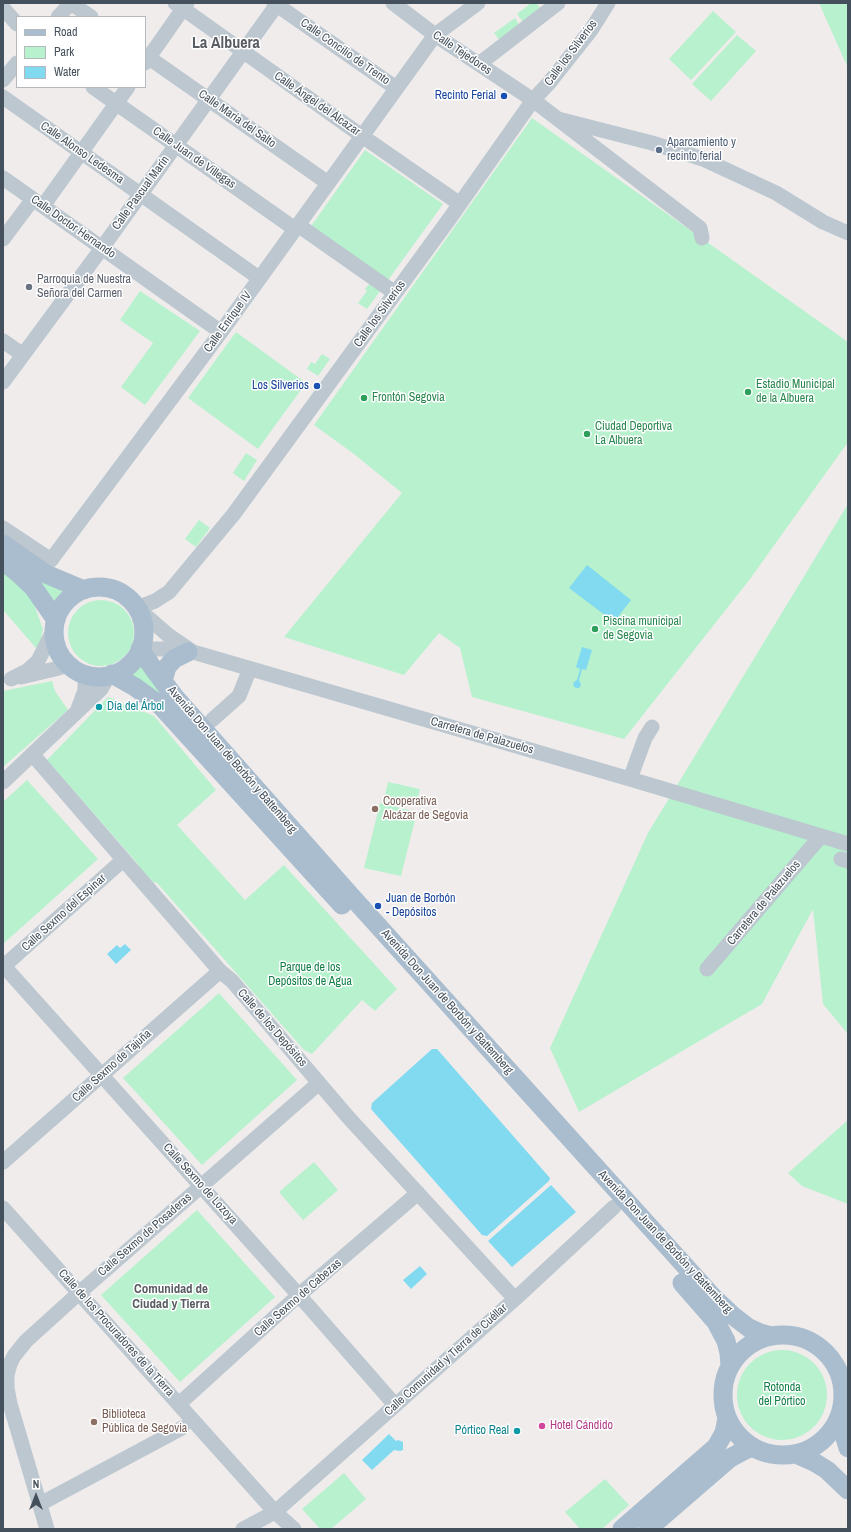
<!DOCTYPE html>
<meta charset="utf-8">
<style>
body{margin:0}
#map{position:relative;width:851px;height:1532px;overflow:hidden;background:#f0ecec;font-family:"Archivo Narrow",sans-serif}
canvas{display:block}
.frame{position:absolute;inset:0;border:4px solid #44505b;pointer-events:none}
.legend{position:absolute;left:16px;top:16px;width:130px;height:72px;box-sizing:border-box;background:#fff;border:1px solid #b4b9bd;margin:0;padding:5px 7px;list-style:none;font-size:12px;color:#44505b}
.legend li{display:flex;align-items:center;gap:8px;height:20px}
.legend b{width:20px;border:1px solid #b4b9bd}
.north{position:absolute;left:16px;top:1476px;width:40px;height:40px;-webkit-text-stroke:3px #fff;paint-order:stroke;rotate:0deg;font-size:11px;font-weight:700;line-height:16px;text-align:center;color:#44505b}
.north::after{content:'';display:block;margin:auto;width:14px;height:18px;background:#44505b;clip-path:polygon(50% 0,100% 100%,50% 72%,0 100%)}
</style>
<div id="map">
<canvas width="851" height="1532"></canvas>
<div class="frame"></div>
<ul class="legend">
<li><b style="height:5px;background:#aabdce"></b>Road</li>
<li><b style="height:11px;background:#b7f1cd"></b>Park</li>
<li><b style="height:11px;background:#82daf0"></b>Water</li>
</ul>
<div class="north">N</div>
</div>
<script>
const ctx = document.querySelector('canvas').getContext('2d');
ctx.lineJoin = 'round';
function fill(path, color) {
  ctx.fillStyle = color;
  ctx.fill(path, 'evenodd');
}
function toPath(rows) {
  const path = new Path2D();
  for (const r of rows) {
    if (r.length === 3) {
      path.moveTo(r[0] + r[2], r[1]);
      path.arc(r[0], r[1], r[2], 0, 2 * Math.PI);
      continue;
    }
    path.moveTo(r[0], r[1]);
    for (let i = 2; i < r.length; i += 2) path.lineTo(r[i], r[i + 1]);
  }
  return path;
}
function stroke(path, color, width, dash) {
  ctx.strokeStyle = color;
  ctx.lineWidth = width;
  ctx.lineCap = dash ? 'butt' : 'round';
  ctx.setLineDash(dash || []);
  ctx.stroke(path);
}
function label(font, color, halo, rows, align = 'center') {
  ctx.font = font + ' "Archivo Narrow",sans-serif';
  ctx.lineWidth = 3;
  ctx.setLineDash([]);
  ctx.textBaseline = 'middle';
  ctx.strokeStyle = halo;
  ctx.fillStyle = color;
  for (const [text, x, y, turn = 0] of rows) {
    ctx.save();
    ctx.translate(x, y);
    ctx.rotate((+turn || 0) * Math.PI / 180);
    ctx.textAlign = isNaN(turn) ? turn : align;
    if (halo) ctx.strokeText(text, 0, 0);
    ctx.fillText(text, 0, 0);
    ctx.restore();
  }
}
const green = toPath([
 [531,3,536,3,540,8,523,22,517,14],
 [819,3,848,3,848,68],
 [713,11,736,32,691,80,669,59],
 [515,18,520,26,500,41,494,33],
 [737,35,756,51,711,101,692,84],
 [532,118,848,342,848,442,750,579,624,739,472,697,460,648,439,633,404,675,284,637,402,493,354,454,314,425],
 [365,150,443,204,386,283,309,229],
 [370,283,380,291,367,309,358,303,367,291,365,289],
 [140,291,200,331,145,405,121,387,153,343,120,320],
 [236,332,306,383,258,449,188,398],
 [322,354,330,359,318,376,307,369,311,362,315,364],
 [246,453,257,460,244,481,233,473],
 [848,504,848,1034,823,1004,813,909,762,1004,579,1112,550,1048,648,833],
 [199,520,210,528,196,547,185,539],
 [3,570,31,596,43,629,40,644,36,648,3,610],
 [30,573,64,592,56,604],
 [101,633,33],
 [142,662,164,697,131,674],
 [52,681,55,691,68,710,3,767,3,691],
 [108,697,154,716,216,790,177,825,245,900,284,865,397,989,375,1011,362,1000,312,1054,304,1050,157,883,153,882,139,867,138,864,47,760],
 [27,780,98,859,3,944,3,802],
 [388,782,420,789,416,806,384,799],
 [380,803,417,812,401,876,364,868],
 [219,993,297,1080,202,1165,123,1078],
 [848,1120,848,1204,802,1186,788,1173],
 [314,1162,338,1190,303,1220,279,1192],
 [197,1210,275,1297,180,1382,101,1295],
 [782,1395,45],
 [344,1473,366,1499,331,1529,320,1529,302,1509],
 [605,1479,629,1505,602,1529,580,1529,565,1512]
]);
const water = toPath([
 [587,565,631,600,614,622,569,588],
 [582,647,592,650,586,670,582,669,579,680,581,685,579,688,577,688,574,687,573,683,577,680,580,669,576,667],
 [125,944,131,950,116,964,107,954,117,945,120,948],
 [432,1049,437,1049,550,1178,549,1181,487,1236,482,1235,371,1109,372,1103],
 [551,1185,576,1212,512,1267,488,1241],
 [420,1266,427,1274,411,1289,403,1280],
 [389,1434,396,1441,398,1440,403,1442,403,1450,400,1451,394,1450,372,1470,362,1460]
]);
const minor = toPath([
 [71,3,91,17],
 [175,3,362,136,460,204],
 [274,3,396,88],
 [393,3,435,35,533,100,700,228,702,238],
 [3,8,17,24],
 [58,17,71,3],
 [145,55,328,183],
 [145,63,187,3],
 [479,64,558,3],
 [3,80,17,63],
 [93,87,295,229],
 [3,97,259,278],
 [562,120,652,143,703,159,776,193,823,222,848,233],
 [3,178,221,332],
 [43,206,128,87],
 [298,225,395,293],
 [3,239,33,199],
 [3,341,23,355],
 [3,382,102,248,278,3],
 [3,528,51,560,221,332,435,35,478,3],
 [140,649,162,649,193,652,630,779,848,844],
 [193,652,168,635,137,608,155,601,169,592,233,515,450,218,533,100,549,83,591,30,608,3],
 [21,677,59,668,67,662],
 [11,679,27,671,38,661,55,627],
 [78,709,85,690,85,674],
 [212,720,239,696,247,676,248,668],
 [33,755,135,873,220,971,232,981,348,1117,515,1299],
 [630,779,645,738,652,727],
 [3,782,101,689,109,675],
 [841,859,848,861],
 [3,965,312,1310,395,1405],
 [4,966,123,860],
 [707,969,821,836],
 [3,1162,220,971],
 [3,1208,275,1512,294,1529],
 [179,1404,299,1295,418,1193],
 [40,1504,182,1428],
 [47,1529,10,1404,7,1388,7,1375,10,1364,14,1356,26,1341,79,1293,319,1083],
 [243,1529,275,1512,515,1299,614,1207]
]);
const major = toPath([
 [3,544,46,574,84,590],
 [3,561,18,573,33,587,56,620],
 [99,632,45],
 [140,649,153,668,174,696,352,897,714,1298,732,1315,749,1328,760,1333,771,1336],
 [112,674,135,687,161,706,342,905],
 [163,681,167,667,174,659,188,652],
 [682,1283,716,1322,726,1341,729,1353,730,1366],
 [783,1395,60],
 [839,1418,848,1448],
 [796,1454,814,1462,827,1470,848,1490],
 [622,1529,716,1447,724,1433,727,1418],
 [648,1529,730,1458,745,1450,753,1447]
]);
const markers = [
 [504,96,4,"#1a4fb4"],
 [659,150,4,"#5c6f8a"],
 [29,287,4,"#6b7280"],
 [317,386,4,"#1a4fb4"],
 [748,392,4,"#2e9e5b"],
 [364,398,4,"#2e9e5b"],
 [587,434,4,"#2e9e5b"],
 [595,629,4,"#2e9e5b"],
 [99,707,4,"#0f9aa8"],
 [375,809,4,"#8d6e63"],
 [378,906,4,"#1a4fb4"],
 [94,1422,4,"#8d6e63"],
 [542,1426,4,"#d1479c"],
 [517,1431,4,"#0f9aa8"]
];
const streetNames = [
 ["Calle Concilio de Trento",345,52,35],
 ["Calle Tejedores",462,53,34],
 ["Calle los Silverios",571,53,-53],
 ["Calle Ángel del Álcazar",317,104,35],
 ["Calle María del Salto",237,119,35],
 ["Calle Alonso Ledesma",82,153,35],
 ["Calle Juan de Villegas",194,158,35],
 ["Calle Pascual Marín",141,193,-54],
 ["Calle Doctor Hernando",73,227,35],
 ["Calle los Silverios",380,314,-54],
 ["Calle Enrique IV",228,322,-54],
 ["Carretera de Palazuelos",482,736,16],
 ["Avenida Don Juan de Borbón y Battemberg",232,760,49],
 ["Carretera de Palazuelos",764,903,-50],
 ["Calle Sexmo del Espinar",64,913,-42],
 ["Avenida Don Juan de Borbón y Battemberg",447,1002,48],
 ["Calle de los Depósitos",272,1028,49],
 ["Calle Sexmo de Tajuña",112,1066,-42],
 ["Calle Sexmo de Lozoya",200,1184,48],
 ["Calle Sexmo de Posaderas",145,1235,-41],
 ["Avenida Don Juan de Borbón y Battemberg",665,1242,47],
 ["Calle Sexmo de Cabezas",298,1298,-41],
 ["Calle de los Procuradores de la Tierra",116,1333,48],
 ["Calle Comunidad y Tierra de Cuéllar",446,1360,-42]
];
const transitNames = [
 ["Recinto Ferial",496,96],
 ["Los Silverios",309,386],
 ["Juan de Borbón",386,899,"left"],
 ["- Depósitos",386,913,"left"]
];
const serviceNames = [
 ["Aparcamiento y",667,143],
 ["recinto ferial",667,157]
];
const worshipNames = [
 ["Parroquia de Nuestra",37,280],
 ["Señora del Carmen",37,294]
];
const leisureNames = [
 ["Estadio Municipal",756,385],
 ["de la Albuera",756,399],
 ["Frontón Segovia",372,398],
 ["Ciudad Deportiva",595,427],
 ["La Albuera",595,441],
 ["Piscina municipal",603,622],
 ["de Segovia",603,636]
];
const cultureNames = [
 ["Día del Árbol",107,707],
 ["Pórtico Real",509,1431,"right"]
];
const educationNames = [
 ["Cooperativa",383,802],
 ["Alcázar de Segovia",383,816],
 ["Biblioteca",102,1415],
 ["Pública de Segovia",102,1429]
];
const parkNames = [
 ["Parque de los",310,968],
 ["Depósitos de Agua",310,982],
 ["Rotonda",782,1388],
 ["del Pórtico",782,1402]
];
const hotelNames = [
 ["Hotel Cándido",550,1426]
];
const neighbourhoodNames = [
 ["Comunidad de",171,1290],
 ["Ciudad y Tierra",171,1305]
];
const districtNames = [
 ["La Albuera",226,44]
];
fill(green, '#b7f1cd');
fill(water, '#82daf0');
stroke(minor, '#bcc7d0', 15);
stroke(major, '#aabdce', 19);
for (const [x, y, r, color] of markers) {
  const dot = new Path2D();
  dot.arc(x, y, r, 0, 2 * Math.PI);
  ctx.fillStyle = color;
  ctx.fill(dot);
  stroke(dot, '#fff', 1.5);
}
label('12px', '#44505b', '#fff', streetNames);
label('12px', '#164399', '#fff', transitNames, 'right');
label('12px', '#4e5e75', '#fff', serviceNames, 'left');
label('12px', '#5b616d', '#fff', worshipNames, 'left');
label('12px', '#27864d', '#fff', leisureNames, 'left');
label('12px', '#0d838f', '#fff', cultureNames, 'left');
label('12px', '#785e54', '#fff', educationNames, 'left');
label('12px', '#127f47', '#fff', parkNames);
label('12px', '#b23c85', '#fff', hotelNames, 'left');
label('bold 13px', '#595d62', '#fff', neighbourhoodNames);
label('bold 16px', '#595d62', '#fff', districtNames);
</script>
